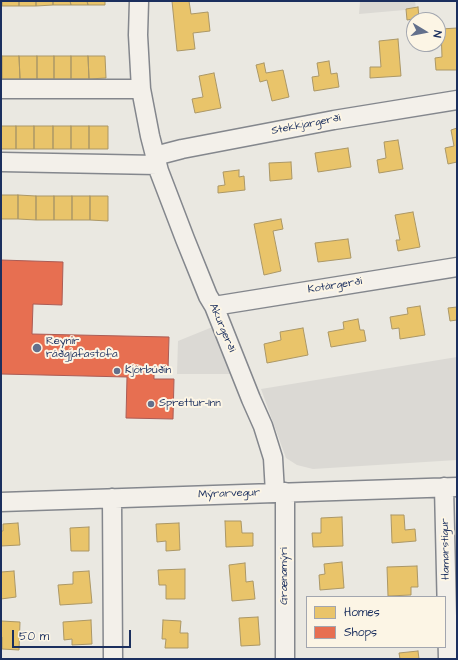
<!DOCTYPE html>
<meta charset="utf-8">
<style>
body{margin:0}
#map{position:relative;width:458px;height:660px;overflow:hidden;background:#eae8e1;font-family:"Architects Daughter",sans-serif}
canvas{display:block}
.frame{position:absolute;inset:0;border:2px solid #1b2f5e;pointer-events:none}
.legend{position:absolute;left:306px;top:596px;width:140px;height:52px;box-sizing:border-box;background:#fcf5e5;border:1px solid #a2a6af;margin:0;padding:5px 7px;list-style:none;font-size:12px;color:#1b2f5e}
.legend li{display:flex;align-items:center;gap:8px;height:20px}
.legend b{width:20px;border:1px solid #a2a6af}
.north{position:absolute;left:406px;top:12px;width:40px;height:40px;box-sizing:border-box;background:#fcf5e5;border:1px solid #a2a6af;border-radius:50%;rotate:100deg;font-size:11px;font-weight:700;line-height:16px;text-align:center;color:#1b2f5e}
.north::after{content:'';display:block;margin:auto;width:14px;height:18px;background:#63708c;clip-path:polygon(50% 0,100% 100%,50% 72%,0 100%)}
.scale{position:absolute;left:12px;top:630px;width:119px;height:18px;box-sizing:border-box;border:2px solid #1b2f5e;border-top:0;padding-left:5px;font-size:12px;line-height:14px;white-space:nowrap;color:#1b2f5e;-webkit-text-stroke:3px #fcf5e5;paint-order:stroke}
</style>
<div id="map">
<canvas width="458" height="660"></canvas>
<div class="frame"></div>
<ul class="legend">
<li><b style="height:11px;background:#e9c46a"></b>Homes</li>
<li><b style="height:11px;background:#e76f51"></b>Shops</li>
</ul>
<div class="north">N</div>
<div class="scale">50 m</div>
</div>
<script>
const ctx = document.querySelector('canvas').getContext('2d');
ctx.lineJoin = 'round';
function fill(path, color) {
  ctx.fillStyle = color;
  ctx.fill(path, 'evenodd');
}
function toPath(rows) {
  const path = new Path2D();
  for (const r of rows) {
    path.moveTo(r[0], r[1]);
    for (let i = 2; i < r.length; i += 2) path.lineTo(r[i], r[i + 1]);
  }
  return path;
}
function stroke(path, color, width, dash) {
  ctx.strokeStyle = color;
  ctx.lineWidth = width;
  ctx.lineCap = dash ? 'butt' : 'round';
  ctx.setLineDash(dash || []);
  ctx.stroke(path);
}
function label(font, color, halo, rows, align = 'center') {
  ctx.font = font + ' "Architects Daughter",sans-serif';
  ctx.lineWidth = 4;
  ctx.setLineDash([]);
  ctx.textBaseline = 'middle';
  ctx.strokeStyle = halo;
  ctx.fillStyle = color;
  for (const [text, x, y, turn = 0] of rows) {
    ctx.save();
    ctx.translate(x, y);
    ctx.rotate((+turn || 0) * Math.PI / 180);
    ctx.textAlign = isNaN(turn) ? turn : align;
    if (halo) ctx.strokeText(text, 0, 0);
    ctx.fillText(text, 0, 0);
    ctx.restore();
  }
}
const green = toPath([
 [360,1,415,1,416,9,359,14],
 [215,326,234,374,177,374,178,341],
 [457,357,457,460,313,469,297,465,286,458,261,389]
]);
const homes = toPath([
 [2,1,19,1,19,6,2,6,2,1],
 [19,1,36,1,36,6,19,6,19,1],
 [36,1,53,1,53,5,36,6,36,1],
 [53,1,70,1,71,5,53,5,53,1],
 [70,1,87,1,88,5,71,5,70,1],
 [87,1,105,1,105,5,88,5,87,1],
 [172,1,189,1,191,14,208,12,210,31,193,33,195,49,177,51,172,1],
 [418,7,419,18,407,20,406,9,418,7],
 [457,28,457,70,436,70,435,58,442,57,441,29,457,28],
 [398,39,401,76,370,78,370,67,381,67,379,41,398,39],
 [2,56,19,56,20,79,2,79,2,56],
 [19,56,37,56,37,79,20,79,19,56],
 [37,56,54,56,54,79,37,79,37,56],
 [54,56,71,56,71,79,54,79,54,56],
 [71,56,88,56,89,79,71,79,71,56],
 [88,56,105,56,106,78,89,79,88,56],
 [329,61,331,74,337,73,339,87,314,91,312,77,319,76,317,63,329,61],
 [264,63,266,73,283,70,289,97,272,101,267,80,260,82,256,65,264,63],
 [214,73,221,108,195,113,192,99,203,97,199,76,214,73],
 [1,126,16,126,16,149,1,149,1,126],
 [16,126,34,126,34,149,16,149,16,126],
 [34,126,53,126,53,149,34,149,34,126],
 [53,126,71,126,71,149,53,149,53,126],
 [71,126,89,126,89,149,71,149,71,126],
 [89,126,108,126,108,149,89,149,89,126],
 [457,128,457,162,448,164,445,148,454,146,451,130,457,128],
 [398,140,403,169,379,173,377,160,386,158,384,142,398,140],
 [348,148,351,167,318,172,315,153,348,148],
 [291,162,292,179,270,181,269,163,291,162],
 [239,170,239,177,244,176,245,190,218,193,218,186,225,185,223,172,239,170],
 [1,195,18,195,18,219,1,219,1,195],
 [18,195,36,196,36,220,18,219,18,195],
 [36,196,54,196,54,220,36,220,36,196],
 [54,196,72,196,72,220,54,220,54,196],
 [72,196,90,196,90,220,72,220,72,196],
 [90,196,108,196,108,221,90,220,90,196],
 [413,212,420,247,398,251,396,240,400,240,395,215,413,212],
 [281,219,283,229,273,231,281,271,264,275,254,224,281,219],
 [348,239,351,258,318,262,315,243,348,239],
 [420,306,425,335,400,339,399,328,392,329,390,317,408,314,407,308,420,306],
 [457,307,457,320,450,321,448,308,457,307],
 [358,319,360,330,364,330,366,341,331,347,328,332,344,329,343,322,358,319],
 [303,328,308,355,267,363,264,344,281,340,280,332,303,328],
 [391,515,404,515,405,530,415,529,416,541,392,543,391,515],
 [342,517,343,546,313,547,312,533,321,533,321,518,342,517],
 [225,521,241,521,242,533,253,533,253,546,226,547,225,521],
 [18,523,20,545,1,546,1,531,3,531,3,524,18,523],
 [179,523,180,550,166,551,166,541,157,542,156,524,179,523],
 [89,527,89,551,71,551,70,528,89,527],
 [342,562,344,588,320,590,319,575,325,574,324,564,342,562],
 [245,563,246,582,253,581,255,599,232,601,229,565,245,563],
 [417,566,418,587,411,587,411,595,388,596,387,567,417,566],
 [185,569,185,599,166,599,166,585,159,585,158,570,185,569],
 [14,571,16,597,1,599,1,572,14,571],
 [89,571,92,603,60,605,58,585,73,584,73,572,89,571],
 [258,617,260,645,241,646,239,618,258,617],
 [91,620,92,644,72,645,72,639,64,640,63,622,91,620],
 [163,620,181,621,180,633,188,633,188,648,165,648,166,639,162,639,163,620],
 [1,621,20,622,19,650,2,649,2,637,1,637,1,621],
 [418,651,419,659,400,659,399,653,418,651]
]);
const shops = toPath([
 [1,260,63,262,62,305,33,304,32,334,169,337,168,371,154,370,154,379,174,379,173,419,126,418,127,377,1,374,1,260]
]);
const minor = toPath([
 [139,1,138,35,141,89,150,136,159,171,185,239,208,296,214,306,251,399,263,426,273,458,275,493],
 [1,89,141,89],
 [155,156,182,149,334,120,457,100],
 [2,162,157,165],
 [214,306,457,267],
 [444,487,448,659],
 [112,498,113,659],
 [1,502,457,487],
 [285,659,285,492]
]);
const markers = [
 [37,348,5,"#63708c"],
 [117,371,4,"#63708c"],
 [151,404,4,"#63708c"]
];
const streetNames = [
 ["Stekkjargerði",306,125,-11],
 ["Kotárgerði",335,286,-9],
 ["Akurgerði",222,328,67],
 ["Mýrarvegur",229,494,-2],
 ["Hamarstígur",446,549,-91],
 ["Grænamýri",285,576,-90]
];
const poiNames = [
 ["Reynir",46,342],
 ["ráðgjafastofa",46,355],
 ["Kjörbúðin",125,371],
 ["Sprettur-Inn",159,404]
];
fill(green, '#dbd9d4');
fill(homes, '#e9c46a');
stroke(homes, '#ab9766', 1);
fill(shops, '#e76f51');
stroke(shops, '#aa5c55', 1);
stroke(minor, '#84878d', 21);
stroke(minor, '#f3f0ea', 18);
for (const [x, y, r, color] of markers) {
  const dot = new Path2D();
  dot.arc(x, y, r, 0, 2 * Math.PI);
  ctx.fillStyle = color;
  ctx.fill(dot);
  stroke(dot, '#fcf5e5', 1.5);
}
label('11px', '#1b2f5e', '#fcf5e5', streetNames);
label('11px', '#1b2f5e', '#fcf5e5', poiNames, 'left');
</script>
